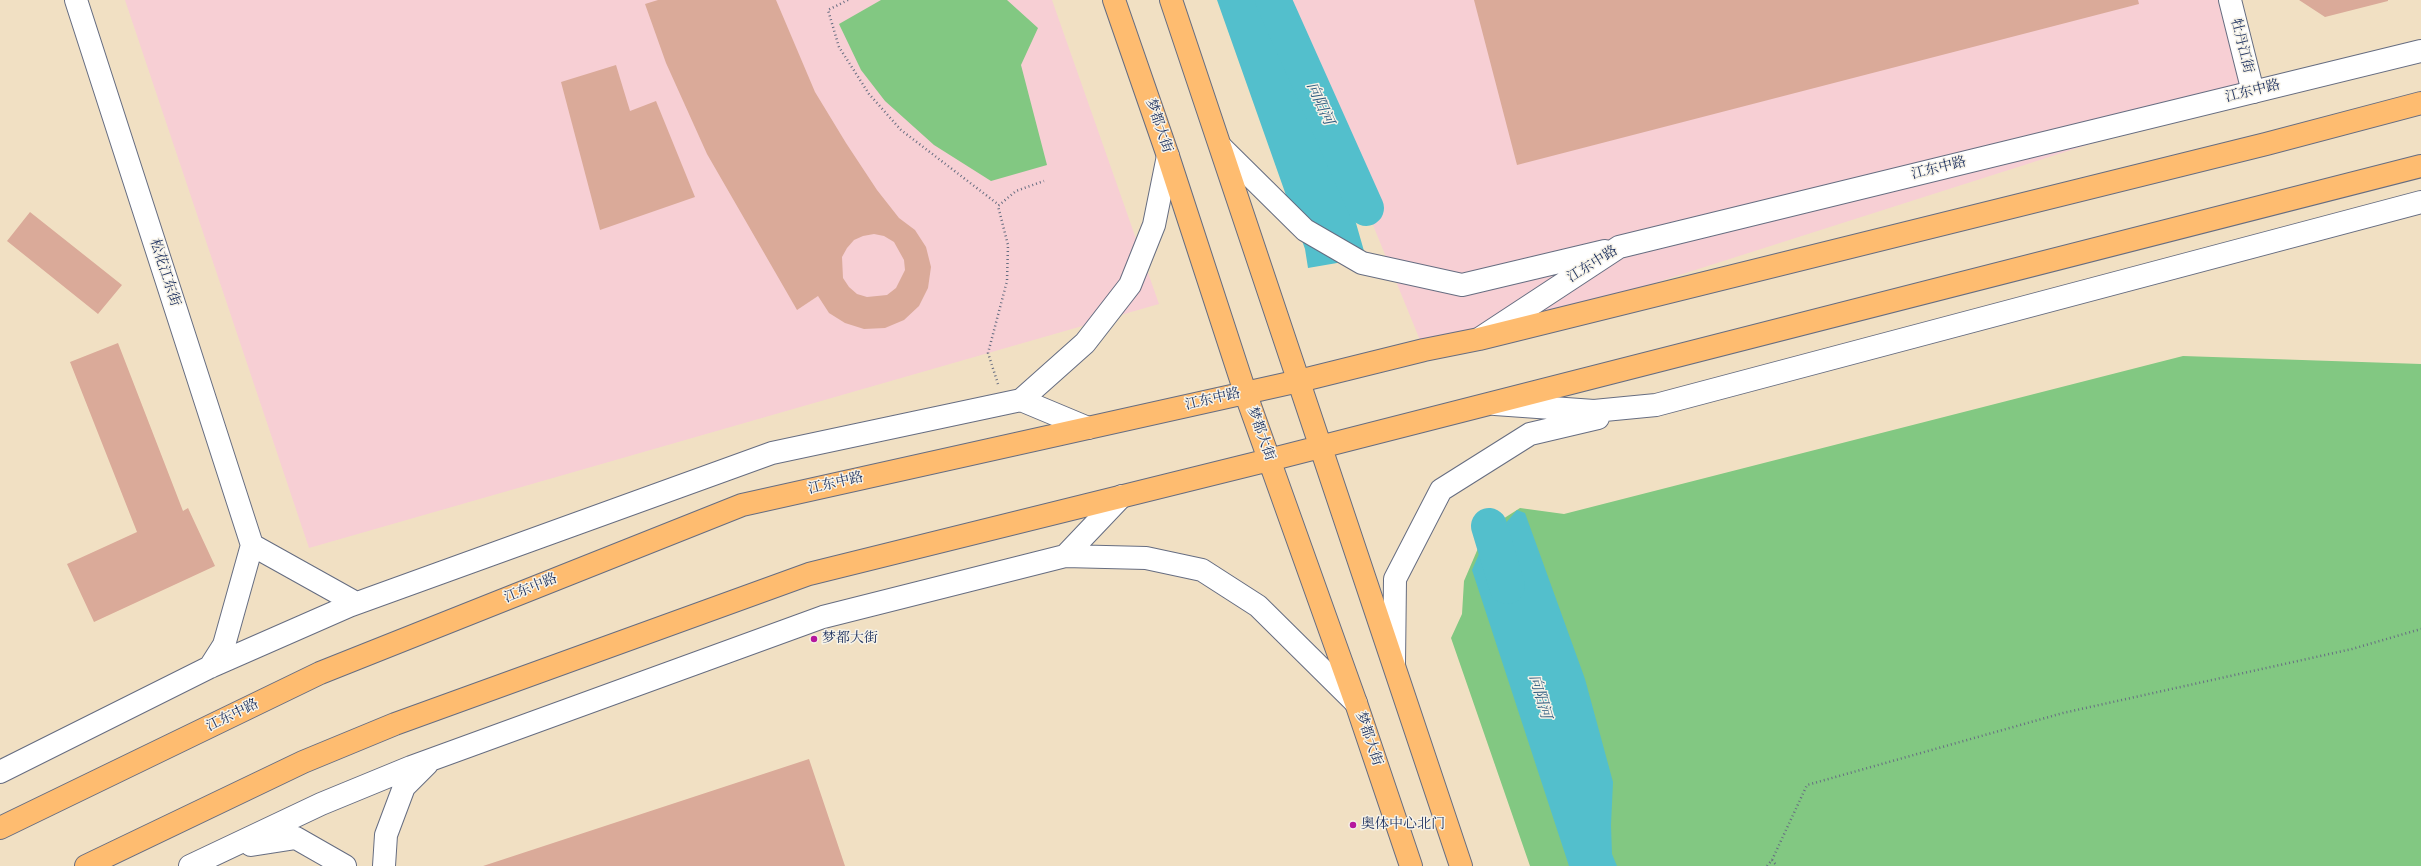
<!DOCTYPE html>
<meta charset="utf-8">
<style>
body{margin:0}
canvas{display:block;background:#f1e0c3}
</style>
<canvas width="2421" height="866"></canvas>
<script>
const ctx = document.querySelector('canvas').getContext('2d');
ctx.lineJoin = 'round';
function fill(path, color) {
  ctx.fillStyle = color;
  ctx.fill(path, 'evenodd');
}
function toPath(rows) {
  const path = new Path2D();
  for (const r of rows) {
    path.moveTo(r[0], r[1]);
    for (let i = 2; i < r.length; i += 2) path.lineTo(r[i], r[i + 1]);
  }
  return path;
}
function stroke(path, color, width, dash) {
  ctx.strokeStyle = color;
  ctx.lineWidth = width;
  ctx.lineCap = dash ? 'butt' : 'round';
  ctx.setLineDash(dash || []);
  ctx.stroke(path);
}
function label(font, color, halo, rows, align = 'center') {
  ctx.font = font + ' "IM FELL DW Pica","Noto Serif SC",serif';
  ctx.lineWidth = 3;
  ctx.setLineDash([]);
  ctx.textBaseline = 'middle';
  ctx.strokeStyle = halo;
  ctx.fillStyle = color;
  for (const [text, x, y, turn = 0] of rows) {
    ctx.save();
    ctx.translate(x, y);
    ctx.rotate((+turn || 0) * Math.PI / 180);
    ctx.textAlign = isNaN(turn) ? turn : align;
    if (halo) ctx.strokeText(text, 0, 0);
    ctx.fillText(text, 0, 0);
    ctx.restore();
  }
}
const built = toPath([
 [125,0,1052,0,1159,304,309,548],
 [1273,0,2230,0,2253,92,1479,339,1424,350,1366,208]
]);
const green = toPath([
 [881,0,1007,0,1038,28,1021,65,1047,165,991,181,934,145,885,101,861,70,839,24],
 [2183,356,2421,364,2421,866,1530,866,1451,638,1462,614,1464,581,1479,546,1495,524,1520,508,1564,514]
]);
const water = toPath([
 [1217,0,1292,0,1366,258,1308,268,1305,249],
 [1517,510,1525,513,1585,679,1613,782,1611,825,1612,854,1617,866,1569,866,1472,570,1479,554]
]);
const river = toPath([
 [1273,0,1366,208],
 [1489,526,1507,586]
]);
const building = toPath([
 [658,0,776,0,815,92,846,143,877,190,899,218,915,230,926,247,931,267,928,288,919,306,904,320,885,328,864,329,845,323,829,313,818,296,797,310,707,154,666,63,645,4],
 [874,234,884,236,894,242,904,260,905,270,896,288,887,295,867,297,857,294,849,287,843,278,842,257,847,248,854,240,863,236],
 [1474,0,2138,0,2139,4,1517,165],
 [2299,0,2388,0,2388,1,2325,17],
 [616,65,630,111,656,101,695,197,600,230,561,82],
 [30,212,122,285,98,314,7,241],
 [118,343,183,511,188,508,215,566,94,622,67,564,137,532,70,362],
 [809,759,845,866,483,866]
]);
const path = toPath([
 [848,0,828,10,839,47,869,94,901,130,999,205],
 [998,384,988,353,1007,281,1008,245,998,206,1016,191,1044,181],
 [1772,860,1777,866],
 [1767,866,1772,860,1807,785,2063,713,2352,649,2421,629]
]);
const minor = toPath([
 [2230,0,2253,92]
]);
const tertiary = toPath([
 [76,0,252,545],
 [1221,147,1305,230,1362,263,1462,285,1605,251],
 [1482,337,1619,247,2421,51],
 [1021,400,1085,343,1130,285,1154,225,1168,156],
 [1495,404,1594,411,1656,405,2421,202],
 [252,545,356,603],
 [1065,556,1146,558,1202,570,1258,606,1356,703],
 [1394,663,1395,579,1441,490,1530,434,1598,418],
 [210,667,224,645,252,545],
 [0,772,210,667,349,606,772,453,1021,400,1088,428],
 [251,845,296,838,345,866],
 [190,866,321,804,411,767,823,617,1065,556,1122,496],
 [384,866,386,835,404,787,427,764]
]);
const primary = toPath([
 [1114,0,1168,156,1245,392,1356,703,1411,866],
 [1171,0,1461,866],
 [0,828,320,673,742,505,1299,381,1424,350,1479,339,2266,144,2421,103],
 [86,866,303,762,395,724,809,574,1269,460,2421,166]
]);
const markers = [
 [814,639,4,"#b5179e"],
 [1353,825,4,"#b5179e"]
];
const streetNames = [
 ["牡丹江街",2241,46,76],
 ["江东中路",2253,92,-14],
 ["梦都大街",1158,126,71],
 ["江东中路",1939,169,-14],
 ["江东中路",1593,265,-32],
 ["松花江东街",164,273,72],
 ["江东中路",1213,400,-13],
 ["梦都大街",1260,434,70],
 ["江东中路",836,484,-13],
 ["江东中路",531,589,-22],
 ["江东中路",233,716,-26],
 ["梦都大街",1368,739,71]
];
const poiNames = [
 ["梦都大街",822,639],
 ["奥体中心北门",1361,825]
];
const waterNames = [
 ["向阳河",1319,104,66],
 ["向阳河",1539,697,74]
];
fill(built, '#f7cfd4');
fill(green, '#82c882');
fill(water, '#53bfcc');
stroke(river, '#53bfcc', 36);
fill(building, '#daaa99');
stroke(minor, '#666d81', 24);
stroke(tertiary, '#666d81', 24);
stroke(primary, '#666d81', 24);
stroke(path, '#666d81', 2.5, [1, 3]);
stroke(minor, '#fff', 22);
stroke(tertiary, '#fff', 22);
stroke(primary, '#febc70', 22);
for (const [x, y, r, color] of markers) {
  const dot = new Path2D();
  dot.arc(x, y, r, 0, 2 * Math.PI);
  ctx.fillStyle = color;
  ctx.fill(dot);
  stroke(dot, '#f7f3e8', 1.5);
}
label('14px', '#1b2f5e', '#f7f3e8', streetNames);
label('14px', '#1b2f5e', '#f7f3e8', poiNames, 'left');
label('italic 15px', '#2c5a7f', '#f7f3e8', waterNames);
</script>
